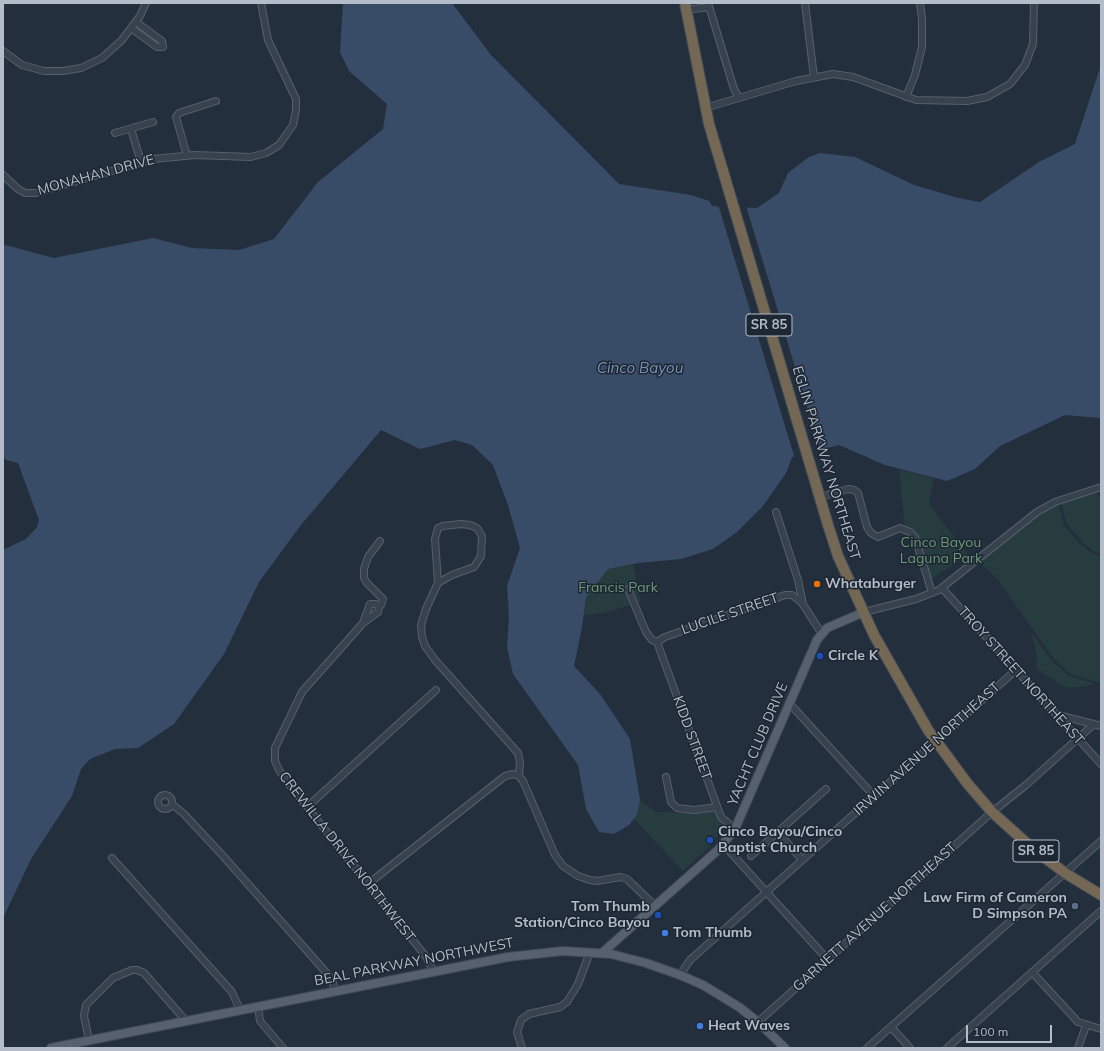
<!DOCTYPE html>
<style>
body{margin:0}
#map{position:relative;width:1104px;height:1051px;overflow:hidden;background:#242f3e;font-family:Mulish,sans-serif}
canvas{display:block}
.frame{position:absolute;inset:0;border:4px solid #b4bcc9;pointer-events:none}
.scale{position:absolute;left:966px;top:1025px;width:86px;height:18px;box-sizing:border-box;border:2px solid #b4bcc9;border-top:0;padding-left:5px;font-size:12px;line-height:14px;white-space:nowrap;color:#b4bcc9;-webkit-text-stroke:3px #1d2633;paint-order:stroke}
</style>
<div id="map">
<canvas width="1104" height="1051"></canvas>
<div class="frame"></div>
<div class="scale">100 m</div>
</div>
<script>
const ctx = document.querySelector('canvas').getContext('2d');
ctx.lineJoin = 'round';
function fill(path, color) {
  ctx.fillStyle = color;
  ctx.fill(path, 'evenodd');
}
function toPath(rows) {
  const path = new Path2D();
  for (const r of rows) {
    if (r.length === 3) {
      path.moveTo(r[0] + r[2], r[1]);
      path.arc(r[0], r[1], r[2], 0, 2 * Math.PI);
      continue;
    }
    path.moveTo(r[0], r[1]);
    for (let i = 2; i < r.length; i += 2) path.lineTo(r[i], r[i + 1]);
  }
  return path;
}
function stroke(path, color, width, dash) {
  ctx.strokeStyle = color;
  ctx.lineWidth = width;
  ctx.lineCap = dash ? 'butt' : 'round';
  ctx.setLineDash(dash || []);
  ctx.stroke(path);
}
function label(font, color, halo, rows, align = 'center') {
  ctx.font = font + ' Mulish,sans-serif';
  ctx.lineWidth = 3;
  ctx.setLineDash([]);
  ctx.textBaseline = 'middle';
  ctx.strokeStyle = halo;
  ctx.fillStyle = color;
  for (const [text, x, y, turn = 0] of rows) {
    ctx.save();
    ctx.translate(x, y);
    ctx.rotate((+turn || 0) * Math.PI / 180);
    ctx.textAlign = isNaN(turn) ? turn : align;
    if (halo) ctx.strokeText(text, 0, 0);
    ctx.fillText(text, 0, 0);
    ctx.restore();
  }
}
const green = toPath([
 [899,470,934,478,929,504,968,555,931,579,920,547,910,529,905,527],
 [1096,492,1101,500,1101,554,1093,551,1082,542,1067,524,1061,504],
 [1058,503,1064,525,1080,544,1092,553,1101,557,1101,683,1070,674,1054,659,998,580,979,561,1044,510],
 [633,564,641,602,604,613,584,615,586,598,608,569],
 [1031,632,1052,661,1069,676,1096,684,1073,688,1065,687,1036,668,1037,655],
 [640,800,656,812,700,813,716,811,725,827,711,845,683,871,634,819,637,815]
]);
const water = toPath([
 [343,3,452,3,491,55,619,184,691,195,709,201,712,206,757,208,779,193,788,173,809,157,820,153,855,157,914,185,958,198,980,202,1039,162,1075,144,1101,65,1101,418,1065,415,1000,446,975,469,947,481,885,465,839,445,792,457,786,473,763,506,737,532,713,549,681,559,638,563,608,569,586,598,582,627,574,666,600,694,630,739,640,800,637,815,629,825,614,834,599,832,586,809,578,765,513,674,507,647,509,617,507,586,520,548,508,505,493,465,472,445,455,440,420,449,381,430,301,525,259,582,224,654,174,724,138,748,115,749,90,759,81,769,72,796,31,859,3,918,3,550,26,539,37,527,39,520,18,463,6,460,3,455,3,243,5,245,54,258,153,238,192,248,239,250,274,239,318,182,383,129,387,104,349,71,340,52]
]);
const pier = toPath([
 [718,204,746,206,821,452,795,459]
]);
const minor = toPath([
 [708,3,734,89,739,98],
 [805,3,814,77],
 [686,10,709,7],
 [131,28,157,47,163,47,162,41,136,22],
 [3,51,22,65,44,71,63,71,81,68,102,58,122,40,140,16,146,3],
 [906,97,915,75,922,47,922,19,920,3],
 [705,108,796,81,833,74,853,77,916,100,967,101,987,97,1010,84,1025,65,1033,44,1034,3],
 [131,129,141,162],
 [115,133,153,122],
 [187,156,176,117,179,113,216,101],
 [3,175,18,189,25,193,36,193,153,159,195,155,251,157,266,153,279,145,293,125,296,110,296,99,268,40,261,3],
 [820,497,848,489,854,490,858,493,867,527,871,533,878,537,900,528,910,532,915,537,932,593],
 [776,512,798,580,803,604],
 [438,583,435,539,438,528,443,526,461,524,470,525,477,528,482,536,481,556,474,567,452,575,438,583,426,609,421,625,422,637,425,646,435,660,518,753,520,762,519,776,523,781,555,855,563,866,578,876,590,880,597,881,620,877,627,879,655,906],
 [942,588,1101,764],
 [628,589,646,632,652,640,657,642],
 [379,607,381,605,383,599,367,583,364,578,364,569,368,557,380,541],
 [864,612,916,599,939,590,1037,512,1055,502,1101,487],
 [363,623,378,612,379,607,376,604,370,604,363,623,302,692,275,748,275,761,279,770,288,783,427,958,433,971],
 [657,642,721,817,735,829],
 [657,642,665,637,785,595,792,595,802,603,822,634],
 [790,704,874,796],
 [1058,715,1101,726],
 [666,777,671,802,677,808,694,810,717,807],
 [165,802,7],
 [172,804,184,814,224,857,332,979,335,991],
 [307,807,436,690],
 [778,832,802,860],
 [723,844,828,960],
 [751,856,826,789],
 [112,858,232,992,240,1010],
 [368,884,505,776,513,774,519,776],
 [1032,972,1078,1022,1101,1029],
 [680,975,690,960,1016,670],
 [258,1006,260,1021,283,1048],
 [758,1022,992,812,1026,785,1094,724],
 [891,1027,910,1048],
 [89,1040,84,1016,86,1005,113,978,132,970,137,970,144,973,186,1021],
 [522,1048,517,1032,521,1020,529,1014,560,1007,567,1002,578,984,590,952],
 [867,1048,1101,841],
 [947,1048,1101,911],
 [1078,1048,1086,1026]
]);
const major = toPath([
 [602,953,718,850,735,829,817,640,827,628,864,612],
 [51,1048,508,957,563,951,611,954,646,963,680,975,703,985,739,1007,758,1022,785,1048]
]);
const highway = toPath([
 [685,3,709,124,828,525,838,556,874,635,928,730,967,783,992,812,1032,848,1065,873,1101,895]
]);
const markers = [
 [817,584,4,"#e8710a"],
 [820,656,4,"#1a4fb4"],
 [710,840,4,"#1a4fb4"],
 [1075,906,4,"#5c6f8a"],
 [658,915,4,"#1a4fb4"],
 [665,933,4,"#3f7fe0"],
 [700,1026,4,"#3f7fe0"]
];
const shields = [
 [769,325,46],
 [1036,851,46]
];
const shieldNames = [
 ["SR 85",769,325],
 ["SR 85",1036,851]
];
const streetNames = [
 ["MONAHAN DRIVE",96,175,-15],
 ["EGLIN PARKWAY NORTHEAST",826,463,73],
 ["LUCILE STREET",730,614,-19],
 ["TROY STREET NORTHEAST",1021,676,48],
 ["KIDD STREET",692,738,70],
 ["YACHT CLUB DRIVE",758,744,-67],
 ["IRWIN AVENUE NORTHEAST",927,749,-42],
 ["CREWILLA DRIVE NORTHWEST",347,857,52],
 ["GARNETT AVENUE NORTHEAST",875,917,-42],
 ["BEAL PARKWAY NORTHWEST",414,962,-11]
];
const parkNames = [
 ["Cinco Bayou",941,543],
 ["Laguna Park",941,559],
 ["Francis Park",618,588]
];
const poiNames = [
 ["Whataburger",825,584],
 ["Circle K",828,656],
 ["Cinco Bayou/Cinco",718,832],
 ["Baptist Church",718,848],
 ["Law Firm of Cameron",1067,898,"right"],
 ["D Simpson PA",1067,914,"right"],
 ["Tom Thumb",650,907,"right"],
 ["Station/Cinco Bayou",650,923,"right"],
 ["Tom Thumb",673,933],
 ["Heat Waves",708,1026]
];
const waterNames = [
 ["Cinco Bayou",640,368]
];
fill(green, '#263c3f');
fill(water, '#394c67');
fill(pier, '#242f3e');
stroke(minor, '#565f6c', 8);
stroke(major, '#414a57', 10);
stroke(highway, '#434c59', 12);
stroke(minor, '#38414e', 6);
stroke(major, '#56606e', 8);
stroke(highway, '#746855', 10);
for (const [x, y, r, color] of markers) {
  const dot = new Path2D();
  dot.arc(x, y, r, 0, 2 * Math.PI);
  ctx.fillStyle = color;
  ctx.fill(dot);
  stroke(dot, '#1d2633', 1.5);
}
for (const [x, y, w] of shields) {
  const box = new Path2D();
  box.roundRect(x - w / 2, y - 11, w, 22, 3);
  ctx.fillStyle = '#1d2633';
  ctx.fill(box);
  stroke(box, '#b4bcc9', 1);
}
label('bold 13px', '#b4bcc9', null, shieldNames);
label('14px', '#b4bcc9', '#1d2633', streetNames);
label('14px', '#6b9a76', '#1d2633', parkNames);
label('bold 14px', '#b4bcc9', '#1d2633', poiNames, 'left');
label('italic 15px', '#7c92b1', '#1d2633', waterNames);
</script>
